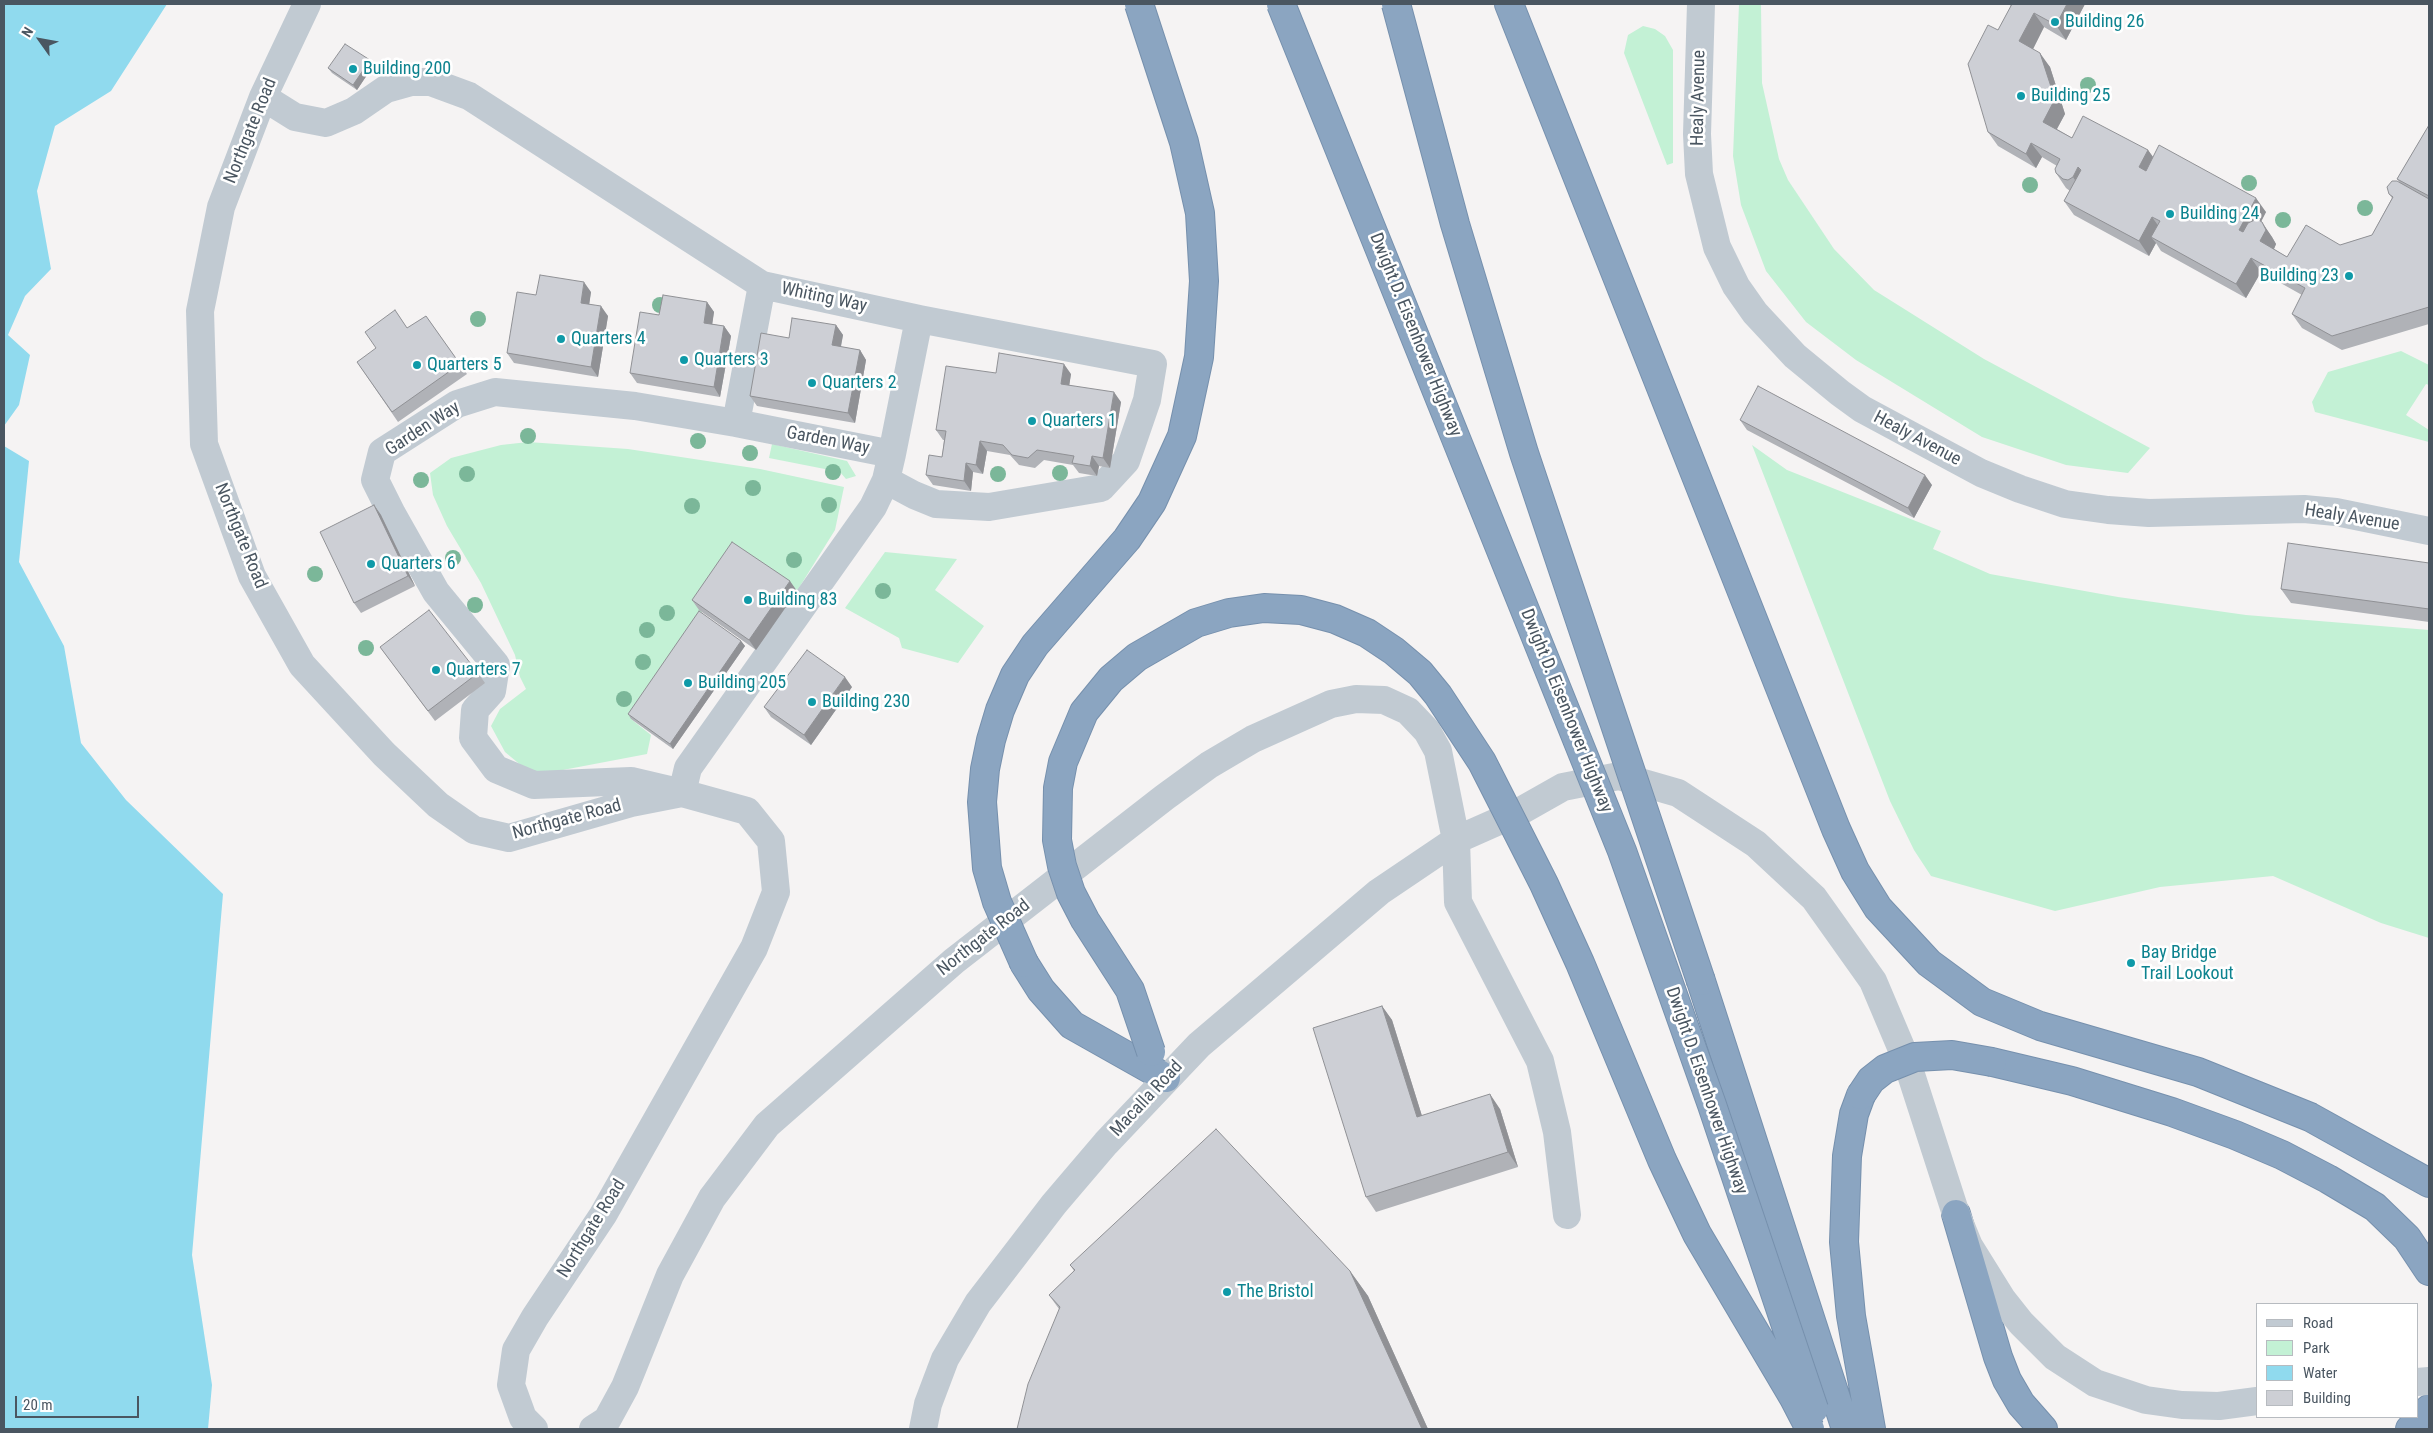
<!DOCTYPE html>
<style>
body{margin:0}
#map{position:relative;width:2433px;height:1433px;overflow:hidden;background:#f5f3f3;font-family:"Roboto Condensed",sans-serif}
canvas{display:block}
.frame{position:absolute;inset:0;border:5px solid #4a5661;pointer-events:none}
.legend{position:absolute;left:2256px;top:1303px;width:162px;height:115px;box-sizing:border-box;background:#fff;border:1px solid #b7bbc0;margin:0;padding:6px 9px;list-style:none;font-size:15px;color:#4a5661}
.legend li{display:flex;align-items:center;gap:10px;height:25px}
.legend b{width:25px;border:1px solid #b7bbc0}
.north{position:absolute;left:15px;top:15px;width:50px;height:50px;-webkit-text-stroke:4px #fff;paint-order:stroke;rotate:302deg;font-size:14px;font-weight:700;line-height:20px;text-align:center;color:#4a5661}
.north::after{content:'';display:block;margin:auto;width:18px;height:22px;background:#4a5661;clip-path:polygon(50% 0,100% 100%,50% 72%,0 100%)}
.scale{position:absolute;left:15px;top:1396px;width:124px;height:22px;box-sizing:border-box;border:2px solid #4a5661;border-top:0;padding-left:6px;font-size:15px;line-height:18px;white-space:nowrap;color:#4a5661;-webkit-text-stroke:4px #fff;paint-order:stroke}
</style>
<div id="map">
<canvas width="2433" height="1433"></canvas>
<div class="frame"></div>
<ul class="legend">
<li><b style="height:6px;background:#c1cad2"></b>Road</li>
<li><b style="height:14px;background:#c3f1d5"></b>Park</li>
<li><b style="height:14px;background:#90daee"></b>Water</li>
<li><b style="height:14px;background:#cdcfd5"></b>Building</li>
</ul>
<div class="north">N</div>
<div class="scale">20 m</div>
</div>
<script>
const ctx = document.querySelector('canvas').getContext('2d');
ctx.lineJoin = 'round';
function fill(path, color) {
  ctx.fillStyle = color;
  ctx.fill(path, 'evenodd');
}
function toPath(rows) {
  const path = new Path2D();
  for (const r of rows) {
    path.moveTo(r[0], r[1]);
    for (let i = 2; i < r.length; i += 2) path.lineTo(r[i], r[i + 1]);
  }
  return path;
}
function stroke(path, color, width, dash) {
  ctx.strokeStyle = color;
  ctx.lineWidth = width;
  ctx.lineCap = dash ? 'butt' : 'round';
  ctx.setLineDash(dash || []);
  ctx.stroke(path);
}
function label(font, color, halo, rows, align = 'center') {
  ctx.font = font + ' "Roboto Condensed",sans-serif';
  ctx.lineWidth = 5;
  ctx.setLineDash([]);
  ctx.textBaseline = 'middle';
  ctx.strokeStyle = halo;
  ctx.fillStyle = color;
  for (const [text, x, y, turn = 0] of rows) {
    ctx.save();
    ctx.translate(x, y);
    ctx.rotate((+turn || 0) * Math.PI / 180);
    ctx.textAlign = isNaN(turn) ? turn : align;
    if (halo) ctx.strokeText(text, 0, 0);
    ctx.fillText(text, 0, 0);
    ctx.restore();
  }
}
const green = toPath([
 [1739,4,1761,4,1762,83,1779,159,1788,180,1834,249,1874,290,1984,359,2150,448,2128,473,2066,465,1982,437,1856,360,1806,322,1766,271,1741,205,1733,156],
 [1643,26,1655,29,1665,36,1673,50,1673,163,1667,165,1624,53,1628,35],
 [2401,351,2429,365,2429,385,2426,384,2406,415,2429,430,2429,442,2315,412,2312,402,2328,372],
 [528,442,628,449,760,469,844,487,835,530,797,591,702,612,631,719,651,735,647,754,547,773,529,772,505,752,491,726,500,709,526,689,520,677,515,655,481,583,447,526,433,495,430,473,451,458,501,445],
 [772,444,847,461,856,476,846,479,840,472,769,458],
 [1752,445,1787,470,1941,531,1933,549,1990,574,2118,597,2246,615,2429,630,2429,938,2381,923,2273,876,2160,887,2055,911,1931,876,1914,850,1890,801],
 [885,552,957,559,935,590,984,626,958,663,902,648,899,638,845,608]
]);
const water = toPath([
 [4,4,167,4,111,91,55,126,37,191,51,269,25,296,8,335,30,355,19,405,4,426],
 [4,446,29,461,19,562,64,646,81,743,126,800,223,894,192,1255,212,1385,208,1429,4,1429]
]);
const minor = toPath([
 [307,4,263,97,221,207,200,311,204,444,252,576,302,665,384,754,438,805,474,830,509,838,631,803,682,793,747,811,771,841,776,892,754,948,603,1215,535,1317,516,1350,511,1385,523,1418,534,1429],
 [1701,4,1697,134,1699,174,1717,247,1736,286,1755,313,1795,356,1840,393,1862,409,1981,473,2020,489,2065,504,2108,510,2149,513,2304,509,2336,512,2429,531],
 [263,97,295,117,326,123,354,111,386,89,411,82,431,82,469,96,762,285,919,319,892,454,886,480,873,507,688,768,682,793,631,781,534,785,496,769,473,738,475,710,492,691,496,665,436,592,392,514,375,480,382,452,457,404,495,392,635,406,736,423,892,454],
 [736,423,762,285],
 [886,480,914,495,936,504,989,507,1101,488,1126,461,1147,400,1153,364,919,319],
 [2417,1382,2429,1381],
 [593,1429,607,1420,625,1387,670,1275,712,1198,767,1125,954,961,1165,797,1209,765,1253,739,1331,704,1356,699,1384,700,1408,711,1427,731,1438,751,1456,840,1458,902,1540,1061,1557,1132,1567,1215],
 [923,1429,928,1404,945,1359,978,1303,1054,1204,1106,1143,1199,1045,1379,892,1456,840,1517,813,1563,787,1619,776,1678,793,1756,844,1814,898,1873,981,1906,1059,1956,1214,1969,1246,2002,1299,2021,1323,2055,1357,2095,1383,2146,1400,2182,1405,2219,1406,2257,1401]
]);
const highway = toPath([
 [1509,4,1836,829,1855,871,1878,908,1929,963,1982,1002,2040,1026,2198,1072,2310,1117,2429,1183],
 [1024,963,1041,990,1072,1025,1166,1078],
 [1701,981,1846,1429],
 [1992,1062,2072,1081,2172,1112,2235,1135,2282,1155,2328,1179,2375,1207,2407,1238,2429,1271],
 [1861,1095,1854,1114,1847,1156,1844,1242,1851,1316,1871,1429],
 [1956,1214,1998,1357,2007,1380,2021,1404,2043,1429],
 [2410,1429,2429,1409]
]);
const highwayBridge = toPath([
 [1281,4,1622,851,1712,1105,1814,1409],
 [1396,4,1455,224,1524,453,1701,981],
 [1024,963,997,902,987,868,982,802,985,769,991,740,1000,710,1015,675,1035,645,1127,539,1152,502,1182,436,1199,357,1204,281,1200,213,1184,142,1139,4],
 [1151,1052,1130,990,1085,920,1071,893,1062,866,1057,840,1058,788,1063,762,1084,712,1111,679,1137,657,1196,623,1229,613,1264,608,1301,610,1335,619,1367,633,1394,651,1420,673,1438,695,1482,762,1544,884,1580,963,1662,1160,1697,1234,1794,1398,1810,1429],
 [1861,1095,1871,1080,1885,1069,1915,1057,1952,1055,1992,1062]
]);
const trees = [
 [2088,85],
 [2249,183],
 [2030,185],
 [2365,208],
 [2283,220],
 [660,305],
 [478,319],
 [528,436],
 [698,441],
 [750,453],
 [833,472],
 [1060,473],
 [467,474],
 [998,474],
 [421,480],
 [753,488],
 [829,505],
 [692,506],
 [453,558],
 [794,560],
 [315,574],
 [883,591],
 [475,605],
 [667,613],
 [647,630],
 [366,648],
 [643,662],
 [624,699]
];
const wall = toPath([
 [2009,4,2085,4,2066,40,2044,27,2033,49,2050,67,2065,114,2057,129,2072,138,2148,150,2153,157,2266,212,2261,222,2272,237,2276,244,2274,249,2287,257,2340,245,2372,235,2392,198,2389,194,2400,183,2397,179,2429,125,2429,324,2342,350,2302,328,2292,314,2302,295,2261,272,2246,298,2161,251,2156,243,2149,256,2074,215,2064,201,2070,191,2066,188,2056,173,2057,166,2042,157,2036,168,1998,146,1988,132,1998,30,2011,6],
 [373,66,357,90,332,73,328,68],
 [591,292,589,304,608,316,598,377,514,363,507,353,536,295],
 [707,302,714,312,712,324,724,326,731,336,720,397,637,383,630,373],
 [426,316,467,374,398,422,357,362],
 [836,325,843,335,841,347,860,350,866,360,855,423,757,406,750,396,789,338],
 [996,373,1071,374,1069,385,1121,402,1110,468,1099,466,1097,476,1079,473,1073,465,1044,460,1035,468,1019,465,1010,455,987,451,983,474,973,472,971,491,933,485,926,475,942,457,944,440,943,440,936,430],
 [1740,420,1932,485,1914,518,1747,430],
 [374,505,381,515,415,586,361,613,354,603],
 [2429,563,2429,622,2291,603,2281,589],
 [797,591,756,650,699,610,692,600],
 [741,641,745,646,673,749,631,719,628,714],
 [380,647,478,673,485,683,435,721],
 [852,687,811,745,771,717,764,707],
 [1382,1006,1392,1020,1422,1116,1500,1109,1518,1167,1376,1212,1366,1197],
 [1070,1265,1350,1271,1368,1296,1428,1429,1017,1429,1059,1309,1049,1295,1074,1271]
]);
const shadedWall = toPath([
 [2067,4,2085,4,2066,40,2056,25],
 [2034,13,2044,27,2030,55,2019,41],
 [2040,53,2050,67,2065,114,2053,136,2043,122],
 [370,60,373,66,357,90,353,85],
 [2031,143,2042,157,2036,168,2026,154],
 [2148,150,2158,164,2149,182,2139,167],
 [2078,167,2088,182,2083,192,2073,177],
 [2256,198,2266,212,2249,244,2239,230],
 [2152,217,2162,231,2151,237,2156,243,2149,256,2139,241],
 [2262,222,2272,237,2276,244,2271,256,2260,241],
 [2251,258,2261,272,2246,298,2236,284],
 [584,282,591,292,588,313,581,303],
 [707,302,714,312,711,333,704,323],
 [601,306,608,316,598,377,591,367],
 [836,325,843,335,839,355,832,345],
 [724,326,731,336,720,397,714,387],
 [860,350,866,360,855,423,848,413],
 [1064,364,1071,374,1068,394,1061,384],
 [1114,392,1121,402,1110,468,1103,458],
 [980,441,987,451,983,474,976,465],
 [1092,456,1099,466,1097,476,1090,466],
 [966,463,973,472,971,491,964,481],
 [1925,475,1932,485,1914,518,1908,508],
 [374,505,381,515,415,586,408,576],
 [790,581,797,591,756,650,749,640],
 [741,641,745,646,673,749,670,744],
 [845,677,852,687,811,745,804,735],
 [1382,1006,1392,1020,1427,1132,1417,1117],
 [1490,1094,1500,1109,1518,1167,1508,1152],
 [1350,1271,1368,1296,1428,1429,1422,1429]
]);
const building = toPath([
 [2012,4,2067,4,2056,25,2034,13,2019,41,2040,53,2055,99,2043,122,2072,138,2083,116,2148,150,2139,167,2146,171,2159,145,2256,198,2239,230,2243,232,2248,223,2257,219,2262,222,2266,230,2260,241,2287,257,2306,225,2340,245,2372,235,2393,197,2389,194,2387,187,2392,181,2397,181,2429,199,2429,307,2332,336,2292,314,2305,288,2251,258,2236,284,2151,237,2160,221,2152,217,2139,241,2064,201,2081,170,2078,167,2073,177,2068,180,2063,179,2056,173,2055,169,2060,159,2031,143,2026,154,1988,132,1968,64,1988,25,1998,30,2012,4],
 [345,44,370,60,353,85,328,68,345,44],
 [2429,125,2429,196,2397,179,2429,125],
 [540,275,584,282,581,303,601,306,591,367,507,353,517,292,536,295,540,275],
 [663,295,707,302,704,323,724,326,714,387,630,373,640,312,659,315,663,295],
 [395,310,407,328,426,316,460,364,392,412,357,362,376,348,365,332,395,310],
 [792,318,836,325,832,345,860,350,848,413,750,396,761,333,789,338,792,318],
 [999,353,1064,364,1061,384,1114,392,1103,458,1092,456,1090,466,1072,463,1074,456,1037,450,1028,458,1012,455,1003,445,980,441,976,465,966,463,964,481,926,475,929,455,942,457,946,431,936,430,946,366,996,373,999,353],
 [1758,386,1925,475,1908,508,1740,420,1758,386],
 [374,505,408,576,354,603,320,532,374,505],
 [732,542,790,581,749,640,692,600,732,542],
 [2288,543,2429,563,2429,609,2281,589,2288,543],
 [429,610,478,673,428,711,380,647,429,610],
 [699,611,741,641,670,744,628,714,699,611],
 [807,650,845,677,804,735,764,707,807,650],
 [1382,1006,1417,1117,1490,1094,1508,1152,1366,1197,1313,1028,1382,1006],
 [1216,1129,1350,1271,1422,1429,1017,1429,1028,1384,1060,1307,1049,1295,1075,1270,1070,1265,1216,1129]
]);
const markers = [
 [2055,22,5,"#0f9aa8"],
 [353,69,5,"#0f9aa8"],
 [2021,96,5,"#0f9aa8"],
 [2170,214,5,"#0f9aa8"],
 [2349,276,5,"#0f9aa8"],
 [561,339,5,"#0f9aa8"],
 [684,360,5,"#0f9aa8"],
 [417,365,5,"#0f9aa8"],
 [812,383,5,"#0f9aa8"],
 [1032,421,5,"#0f9aa8"],
 [371,564,5,"#0f9aa8"],
 [748,600,5,"#0f9aa8"],
 [436,670,5,"#0f9aa8"],
 [688,683,5,"#0f9aa8"],
 [812,702,5,"#0f9aa8"],
 [2131,963,5,"#0f9aa8"],
 [1227,1292,5,"#0f9aa8"]
];
const cultureNames = [
 ["Building 26",2065,22],
 ["Building 200",363,69],
 ["Building 25",2031,96],
 ["Building 24",2180,214],
 ["Building 23",2339,276,"right"],
 ["Quarters 4",571,339],
 ["Quarters 3",694,360],
 ["Quarters 5",427,365],
 ["Quarters 2",822,383],
 ["Quarters 1",1042,421],
 ["Quarters 6",381,564],
 ["Building 83",758,600],
 ["Quarters 7",446,670],
 ["Building 205",698,683],
 ["Building 230",822,702],
 ["Bay Bridge",2141,953],
 ["Trail Lookout",2141,974],
 ["The Bristol",1237,1292]
];
const streetNames = [
 ["Healy Avenue",1699,98,-89],
 ["Northgate Road",251,131,-68],
 ["Whiting Way",824,298,12],
 ["Dwight D. Eisenhower Highway",1415,335,68],
 ["Garden Way",423,429,-33],
 ["Healy Avenue",1917,439,28],
 ["Garden Way",828,441,11],
 ["Healy Avenue",2352,518,9],
 ["Northgate Road",240,536,68],
 ["Dwight D. Eisenhower Highway",1566,711,68],
 ["Northgate Road",567,820,-15],
 ["Northgate Road",984,938,-38],
 ["Dwight D. Eisenhower Highway",1706,1091,71],
 ["Macalla Road",1147,1099,-47],
 ["Northgate Road",592,1229,-58]
];
fill(green, '#c3f1d5');
fill(water, '#90daee');
stroke(highway, '#7690ad', 30);
stroke(minor, '#c1cad2', 28);
stroke(highway, '#8ba5c1', 28);
stroke(highwayBridge, '#7690ad', 30, []);
stroke(highwayBridge, '#8ba5c1', 28);
ctx.fillStyle = '#7bb799';
for (const [x, y] of trees) {
  ctx.beginPath();
  ctx.arc(x, y, 8, 0, 2 * Math.PI);
  ctx.fill();
}
fill(wall, '#b0b2b7');
fill(shadedWall, '#909195');
fill(building, '#cdcfd5');
stroke(building, '#909195', 1);
for (const [x, y, r, color] of markers) {
  const dot = new Path2D();
  dot.arc(x, y, r, 0, 2 * Math.PI);
  ctx.fillStyle = color;
  ctx.fill(dot);
  stroke(dot, '#fff', 2);
}
label('18px', '#0d838f', '#fff', cultureNames, 'left');
label('18px', '#4a5661', '#fff', streetNames);
</script>
